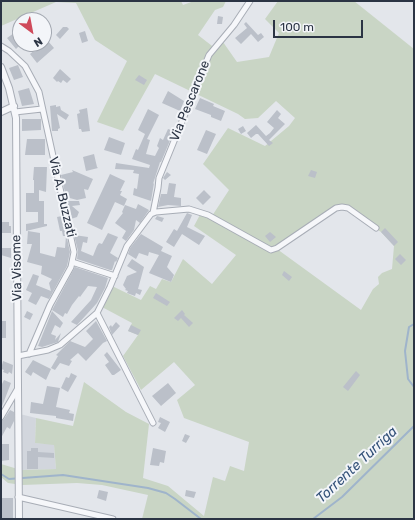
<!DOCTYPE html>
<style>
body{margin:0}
#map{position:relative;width:415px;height:520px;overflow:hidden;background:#e3e6eb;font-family:Rubik,sans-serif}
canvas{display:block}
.frame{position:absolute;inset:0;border:2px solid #2b3444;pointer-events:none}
.north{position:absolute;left:12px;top:12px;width:40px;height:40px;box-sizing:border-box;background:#f3f5f9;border:1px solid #a3a8b1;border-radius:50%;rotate:148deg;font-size:11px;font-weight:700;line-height:16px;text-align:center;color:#2b3444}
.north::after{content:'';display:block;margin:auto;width:14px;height:18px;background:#cf4a5b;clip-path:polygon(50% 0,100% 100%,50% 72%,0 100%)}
.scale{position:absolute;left:273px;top:20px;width:90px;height:18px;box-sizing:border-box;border:2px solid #2b3444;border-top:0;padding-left:5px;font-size:12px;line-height:14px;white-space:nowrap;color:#2b3444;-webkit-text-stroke:3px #f3f5f9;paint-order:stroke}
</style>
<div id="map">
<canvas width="415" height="520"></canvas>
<div class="frame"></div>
<div class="north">N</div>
<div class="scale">100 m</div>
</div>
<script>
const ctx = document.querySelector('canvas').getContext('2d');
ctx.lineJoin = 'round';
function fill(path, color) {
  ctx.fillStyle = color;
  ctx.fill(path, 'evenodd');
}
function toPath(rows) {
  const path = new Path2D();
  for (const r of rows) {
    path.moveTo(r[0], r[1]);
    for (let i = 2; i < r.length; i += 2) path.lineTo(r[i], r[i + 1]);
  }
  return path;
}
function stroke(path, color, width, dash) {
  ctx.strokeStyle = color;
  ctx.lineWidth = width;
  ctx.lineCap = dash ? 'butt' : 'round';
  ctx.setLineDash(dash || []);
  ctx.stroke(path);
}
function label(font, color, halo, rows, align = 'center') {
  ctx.font = font + ' Rubik,sans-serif';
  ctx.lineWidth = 4;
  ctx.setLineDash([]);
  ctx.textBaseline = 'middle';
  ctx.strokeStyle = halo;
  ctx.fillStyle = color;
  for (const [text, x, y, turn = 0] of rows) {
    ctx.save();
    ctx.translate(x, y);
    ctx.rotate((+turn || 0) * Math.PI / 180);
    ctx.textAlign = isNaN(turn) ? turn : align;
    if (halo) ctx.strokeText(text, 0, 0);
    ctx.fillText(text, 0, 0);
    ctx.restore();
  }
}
const built = toPath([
 [20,414,36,418,35,443,54,444,56,469,21,470]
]);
const green = toPath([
 [1,1,181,1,183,5,194,1,226,1,223,7,215,10,198,35,216,49,223,42,237,62,269,57,279,33,265,19,278,1,354,1,414,49,414,519,142,519,148,495,102,485,77,483,22,485,8,483,1,477,1,464,21,470,56,469,54,445,35,443,36,418,73,426,84,382,126,412,149,424,143,478,168,486,204,516,213,477,225,481,230,466,244,471,249,442,184,418,177,400,195,385,174,362,141,390,123,356,138,335,128,331,132,323,102,307,112,286,141,300,150,286,156,289,162,279,171,282,183,259,212,284,236,255,194,226,202,211,212,216,229,190,203,164,228,128,265,146,289,126,295,118,276,101,258,118,245,119,238,114,155,74,123,131,97,122,127,61,95,40,76,3,56,2,1,26],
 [342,207,381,232,394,246,392,269,382,273,378,277,379,284,373,289,361,310,277,249]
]);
const stream = toPath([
 [414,324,409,327,405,351,408,379,414,387],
 [1,474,9,479,63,475,148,488,166,493,175,499,201,519],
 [313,519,342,497,414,426]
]);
const building = toPath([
 [218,16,223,17,222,24,217,24],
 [246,22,258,35,261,33,264,37,258,42,251,34,241,44,235,38,247,28,244,24],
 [63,27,67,27,69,29,60,39,56,35],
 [85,31,88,41,82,43,79,33],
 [14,33,17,36,20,34,20,45,16,49,7,38],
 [48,41,54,48,37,63,30,54,42,44,44,44,44,42,46,44],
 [18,65,23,77,14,80,9,68],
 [60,69,71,79,67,83,63,80,61,83,58,81,57,82,53,78],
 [139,75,147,80,144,85,135,80],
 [29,88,34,104,22,106,18,91],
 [168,91,184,101,180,111,162,103],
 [200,98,214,104,213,106,225,111,221,121,211,117,211,115,195,109],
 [56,105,56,107,60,106,61,110,69,115,66,120,57,114,60,128,58,129,58,131,52,131,50,106],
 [87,108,90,131,82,132,81,129,79,129,77,114,80,113,79,110],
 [148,109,159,115,147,139,150,140,146,154,155,156,159,148,157,146,160,138,163,140,168,129,174,131,161,162,160,162,153,184,154,183,151,201,133,195,134,188,137,189,139,174,133,173,134,170,115,169,116,163,149,168,150,165,132,159,136,149,138,150,145,134,138,130],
 [277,110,281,114,278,118,285,124,269,140,273,143,269,146,258,134,256,134,251,138,247,133,256,125,266,136,270,133,274,128,267,122],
 [22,119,41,119,41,130,22,131],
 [243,126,246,131,241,134,238,129],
 [206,130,216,134,207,154,197,150],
 [109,137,125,143,121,155,104,150],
 [27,139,45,139,45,155,25,155],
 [94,154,97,167,98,168,86,171,83,157],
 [34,167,47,167,46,192,39,190,39,201,44,201,44,224,47,224,47,226,26,231,26,224,38,222,38,212,26,212,26,193,34,193,34,180,33,180],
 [72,170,93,179,88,190,84,189,86,198,77,200,66,197,61,175,73,172],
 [311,170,317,172,315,178,308,176],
 [167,172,171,175,165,180,163,178],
 [110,174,125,181,120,191,122,191,120,195,127,199,124,206,115,202,102,230,87,223],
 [169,183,176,184,174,197,181,198,181,206,168,205,158,207,161,194,167,194],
 [204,190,211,197,203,205,196,198],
 [67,201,79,201,80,205,72,206,79,212,77,217,71,219],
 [138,204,149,210,140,223,136,220,134,230,126,241,122,238,126,231,115,223,123,213,122,212,125,205,136,209],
 [187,213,192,215,187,227,205,236,199,245,182,234,174,247,166,242,174,229,177,231],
 [62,216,70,252,67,266,49,299,41,296,36,305,28,301,32,293,26,290,33,274,39,276,36,285,51,291,49,283,52,279,41,274,42,266,27,262,32,244,27,244,28,231,40,233,40,253,55,257,57,247,65,248,66,236,63,236,62,231,60,231,57,217],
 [157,216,164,218,162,222,155,219],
 [1,222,9,222,9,226,11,226,11,233,1,233],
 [385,228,398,242,394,246,381,232],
 [270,232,276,237,270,242,265,236],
 [108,233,118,237,110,253,118,258,116,262,115,261,112,270,110,270,77,259,78,251,74,235,88,237,87,243,83,242,81,251,93,256,97,246,99,243,102,244],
 [141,234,163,247,161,251,172,256,167,267,174,275,171,282,149,273,159,255,149,252,148,256,139,253,136,259,128,254,130,248],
 [1,248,11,248,11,258,1,255],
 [400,254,406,260,401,265,395,259],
 [132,259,144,267,138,289,142,290,140,295,136,293,135,296,127,293,128,291,125,290,126,289,123,285,127,276,137,272,127,266],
 [75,267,108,278,105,288,97,303,77,325,71,322,91,300,97,287,88,286,80,297,79,296,72,305,67,314,65,313,63,317,52,310],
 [284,271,292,277,289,281,282,275],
 [156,293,170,302,167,306,153,298],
 [182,310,185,314,184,315,193,323,189,327,181,318,178,321,174,318],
 [27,311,33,314,30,320,24,317],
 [52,311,63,323,60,328,55,325,51,334,56,336,55,340,61,333,58,342,42,347,38,346],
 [1,321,6,321,6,338,1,338],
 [96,321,107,341,103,343,86,361,78,353,70,360,72,361,69,366,60,363,55,370,51,368,58,356,56,355,70,341,85,347,93,339,86,331],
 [116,322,120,326,112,335,109,327,111,325,112,327],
 [131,325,141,330,138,335,128,331],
 [107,352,121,370,114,375,112,375,105,365,109,362,104,355],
 [33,360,51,369,46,380,33,372,31,376,25,372],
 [3,361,13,365,12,374,9,372,8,374,3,372,4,370,1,369],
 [356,371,360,375,348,391,343,387],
 [71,373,77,376,68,392,61,388,66,377,69,378],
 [4,380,11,383,1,409,1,383,2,384],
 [168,383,176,393,161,406,152,396],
 [47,386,60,388,56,407,70,410,69,413,74,414,73,421,56,418,56,416,30,413,31,402,43,404],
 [10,410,14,412,14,421,10,429,7,427,1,438,1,421,4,419],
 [160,417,170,422,165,432,158,428,161,423,158,422],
 [185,434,190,436,186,443,182,441],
 [1,444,9,444,9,460,1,461],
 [31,448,38,448,38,452,54,453,54,458,38,457,38,469,27,469,27,451,31,451],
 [153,448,166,451,164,463,160,462,159,466,150,465],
 [99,490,108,492,106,501,97,498],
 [186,490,196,492,194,498,185,496],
 [2,498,13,498,13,519,1,519]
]);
const minor = toPath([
 [1,46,9,51,25,66,39,92,74,252,71,267,50,305,29,354],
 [15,112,42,109],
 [153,213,158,188,159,178,209,55,234,25,250,1],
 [72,262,115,276],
 [97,313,153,423],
 [18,356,48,350,60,345,97,313,110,287,127,246,151,214,156,212,189,209,208,215,271,250,277,248,336,208,342,207,348,208,376,228],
 [1,417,18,388],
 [18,497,113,519]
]);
const tertiary = toPath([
 [1,67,9,88,16,118,19,519],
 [1,112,14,106]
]);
const streetNames = [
 ["Via Pescarone",190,101,-68],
 ["Via A. Buzzati",62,197,77],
 ["Via Visome",17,268,-91]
];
const waterNames = [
 ["Torrente Turriga",357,465,-43]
];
fill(built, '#d2d6dd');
fill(green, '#c9d5c5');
stroke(stream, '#9fb4cb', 2);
fill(building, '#bbc0c9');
stroke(minor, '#a8adb6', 7);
stroke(tertiary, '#a8adb6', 8);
stroke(minor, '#f6f7fa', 5);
stroke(tertiary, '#f6f7fa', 6);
label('13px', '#2b3444', '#f3f5f9', streetNames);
label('italic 14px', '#345279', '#f3f5f9', waterNames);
</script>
